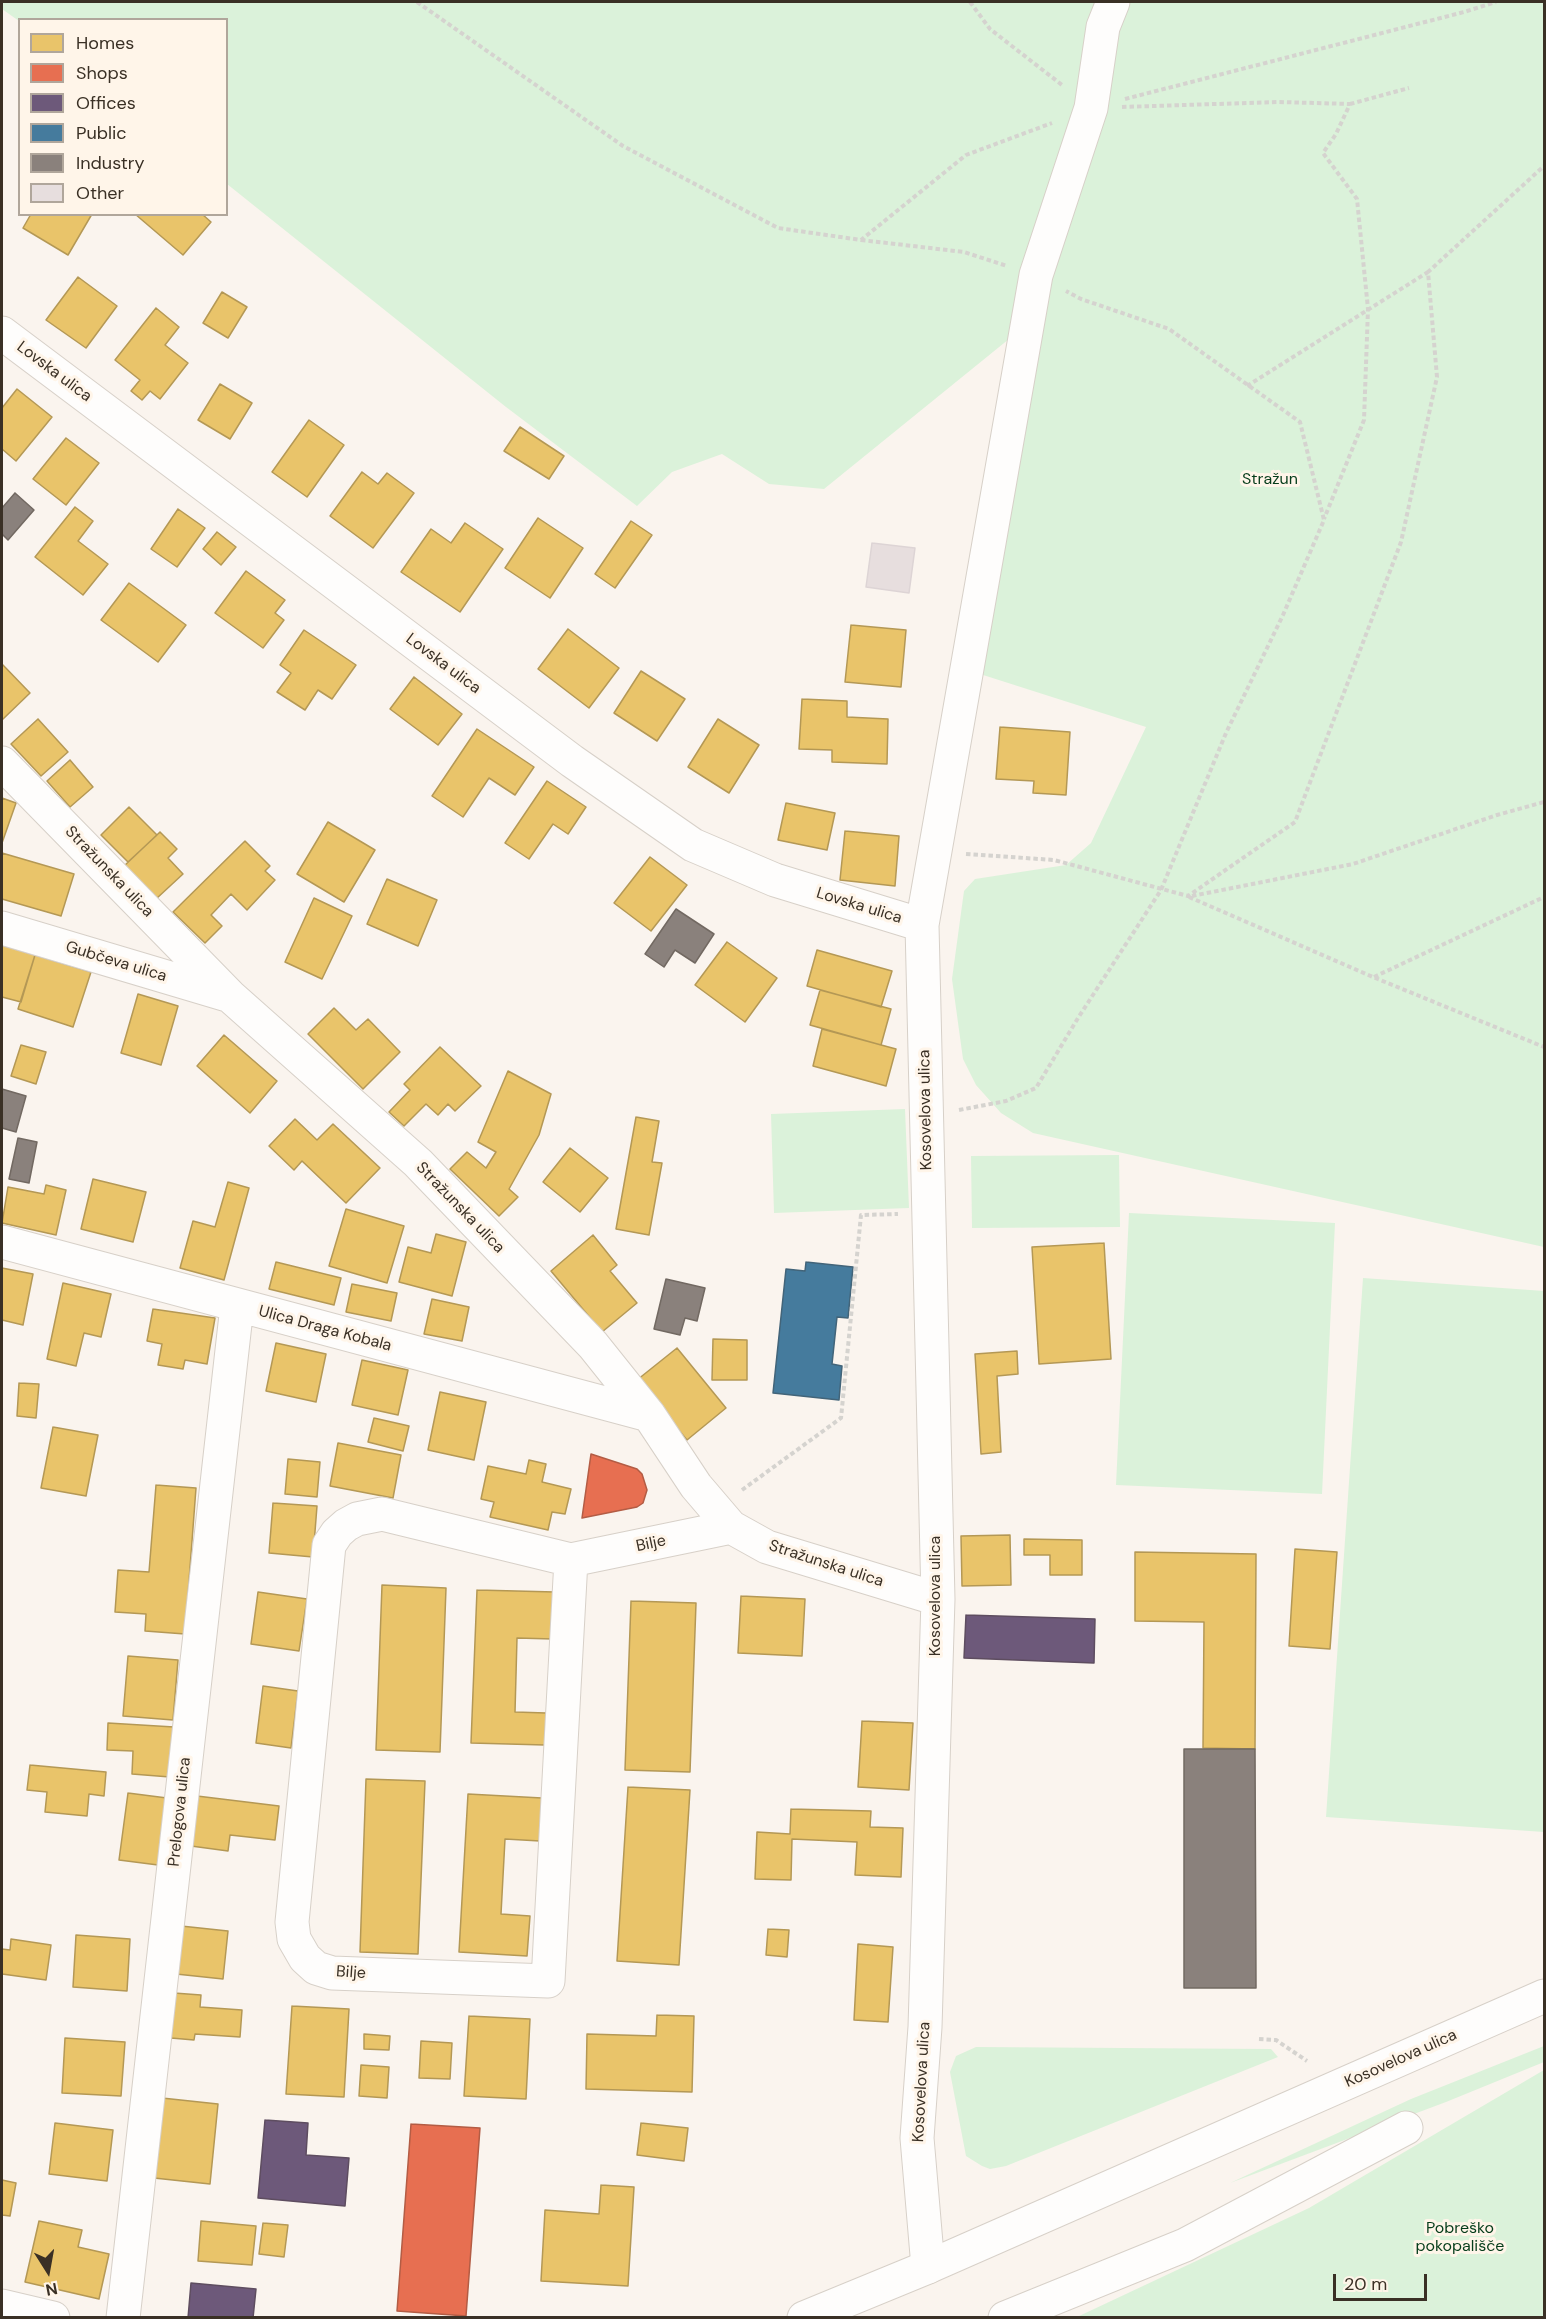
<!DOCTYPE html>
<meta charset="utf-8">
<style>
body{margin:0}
#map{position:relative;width:1546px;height:2319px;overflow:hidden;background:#faf4ee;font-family:"DM Sans",sans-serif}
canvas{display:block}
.frame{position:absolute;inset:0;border:3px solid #3a3025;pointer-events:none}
.legend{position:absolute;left:18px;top:18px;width:210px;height:198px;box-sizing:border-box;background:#fff5e9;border:2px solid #b0a69b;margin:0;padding:8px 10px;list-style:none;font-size:18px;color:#3a3025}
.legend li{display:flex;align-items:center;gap:12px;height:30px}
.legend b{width:30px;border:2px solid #b0a69b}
.north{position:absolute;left:18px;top:2241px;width:60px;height:60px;-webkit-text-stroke:4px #fff5e9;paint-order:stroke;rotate:169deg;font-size:16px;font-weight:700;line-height:24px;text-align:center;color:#3a3025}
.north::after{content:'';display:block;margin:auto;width:21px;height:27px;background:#3a3025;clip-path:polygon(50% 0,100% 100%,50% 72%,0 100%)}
.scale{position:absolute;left:1333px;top:2274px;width:94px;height:27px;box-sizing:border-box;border:3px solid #3a3025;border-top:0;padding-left:8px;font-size:18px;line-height:21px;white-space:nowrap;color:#3a3025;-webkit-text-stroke:4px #fff5e9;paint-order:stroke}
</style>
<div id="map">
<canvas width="1546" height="2319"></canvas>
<div class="frame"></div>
<ul class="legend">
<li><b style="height:16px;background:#e9c46a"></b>Homes</li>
<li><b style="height:16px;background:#e76f51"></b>Shops</li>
<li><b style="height:16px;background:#6d597a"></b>Offices</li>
<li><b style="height:16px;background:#457b9d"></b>Public</li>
<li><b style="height:16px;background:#8a817c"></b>Industry</li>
<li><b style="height:16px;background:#e7dede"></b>Other</li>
</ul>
<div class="north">N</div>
<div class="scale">20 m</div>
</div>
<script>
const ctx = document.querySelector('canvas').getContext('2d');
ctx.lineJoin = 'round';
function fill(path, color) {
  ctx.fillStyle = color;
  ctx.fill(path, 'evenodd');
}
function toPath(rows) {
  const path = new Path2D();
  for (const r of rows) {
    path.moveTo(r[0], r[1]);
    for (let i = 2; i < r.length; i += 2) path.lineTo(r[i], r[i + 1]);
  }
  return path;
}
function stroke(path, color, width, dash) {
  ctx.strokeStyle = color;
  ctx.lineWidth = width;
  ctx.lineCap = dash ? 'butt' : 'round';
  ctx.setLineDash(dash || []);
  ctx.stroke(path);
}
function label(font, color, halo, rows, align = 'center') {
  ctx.font = font + ' "DM Sans",sans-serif';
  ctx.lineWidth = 6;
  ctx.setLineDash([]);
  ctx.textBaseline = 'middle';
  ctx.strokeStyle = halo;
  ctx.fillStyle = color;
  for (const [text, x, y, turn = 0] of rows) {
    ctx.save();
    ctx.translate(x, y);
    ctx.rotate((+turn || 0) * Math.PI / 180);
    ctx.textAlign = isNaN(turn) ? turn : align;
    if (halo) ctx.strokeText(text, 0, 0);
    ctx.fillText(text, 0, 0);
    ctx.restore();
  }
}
const green = toPath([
 [2,2,1544,2,1544,1247,1033,1133,1001,1113,976,1085,963,1059,952,979,964,891,975,879,1066,865,1091,843,1146,727,980,674,1009,339,824,489,769,484,722,454,672,472,637,506,506,407,227,184,226,20,20,20,19,21,2,9],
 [905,1109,909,1208,774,1213,771,1114],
 [1119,1155,1120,1227,972,1228,971,1156],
 [1129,1213,1335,1223,1322,1494,1116,1485],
 [1363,1278,1544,1291,1544,1832,1326,1817],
 [1544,2046,1544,2062,1446,2102,1230,2183,1411,2099],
 [976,2047,1271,2049,1278,2057,1006,2166,990,2169,982,2166,966,2156,950,2072,956,2056],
 [1544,2070,1544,2317,1077,2317,1309,2208]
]);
const homes = toPath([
 [31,214,92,214,68,255,23,228,31,214],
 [135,214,202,214,211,222,183,255,135,214],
 [78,277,117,306,86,348,46,320,78,277],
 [222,292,247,307,228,338,203,323,222,292],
 [156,308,179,327,165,345,188,363,160,399,150,391,142,400,131,391,140,380,115,360,156,308],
 [220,384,252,403,230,439,198,420,220,384],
 [17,389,52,417,16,461,2,449,2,408,17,389],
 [309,420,344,445,307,497,272,472,309,420],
 [520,427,564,456,549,479,504,451,520,427],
 [66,438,99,463,66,505,33,479,66,438],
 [362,472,378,484,387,473,414,493,373,548,330,516,362,472],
 [75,507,93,521,78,541,108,564,83,595,35,557,75,507],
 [178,509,205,528,177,567,151,549,178,509],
 [538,518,583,548,550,598,505,568,538,518],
 [631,521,652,535,615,588,595,574,631,521],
 [465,523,503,549,460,612,401,572,431,529,451,543,465,523],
 [217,532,236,547,221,565,203,549,217,532],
 [246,571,285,600,275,613,284,620,263,648,215,613,246,571],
 [129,583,186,625,158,662,101,620,129,583],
 [851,625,906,630,901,687,845,682,851,625],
 [568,629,619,668,589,708,538,669,568,629],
 [304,630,356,665,332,699,318,690,305,710,277,692,291,673,280,665,304,630],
 [2,664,30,693,2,720,2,664],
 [641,671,685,699,657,741,614,713,641,671],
 [414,677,462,714,438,745,390,709,414,677],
 [802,699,847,701,847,717,888,719,887,764,832,762,832,750,799,749,802,699],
 [38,719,68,752,41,776,11,744,38,719],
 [718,719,759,745,729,793,688,767,718,719],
 [1000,727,1070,732,1066,795,1033,793,1034,781,996,779,1000,727],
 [477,729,534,767,515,795,489,778,463,817,432,796,477,729],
 [70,760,93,787,70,807,47,781,70,760],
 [547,781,586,807,568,834,553,824,529,859,505,843,547,781],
 [2,798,16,803,2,843,2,798],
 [786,803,835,813,827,850,778,840,786,803],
 [129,807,157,835,128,862,101,835,129,807],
 [328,822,375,850,344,902,297,874,328,822],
 [845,831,899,836,895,886,840,880,845,831],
 [160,832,177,849,168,858,183,874,156,899,124,866,160,832],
 [245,841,270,866,265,871,275,880,247,910,231,894,211,915,222,926,205,943,173,912,245,841],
 [2,853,74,874,61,916,2,899,2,853],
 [650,857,687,885,651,931,614,903,650,857],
 [387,879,437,900,418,946,367,924,387,879],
 [314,898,352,916,322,979,285,962,314,898],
 [727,942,777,978,745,1022,695,985,727,942],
 [2,945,35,955,21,1002,2,997,2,945],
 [817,950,892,971,881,1007,807,986,817,950],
 [35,955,91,972,73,1027,18,1009,35,955],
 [820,990,891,1009,881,1045,810,1025,820,990],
 [138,994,178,1006,161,1065,121,1053,138,994],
 [334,1008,356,1030,368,1019,400,1052,363,1089,308,1034,334,1008],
 [822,1029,896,1049,886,1086,813,1066,822,1029],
 [224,1035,277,1081,250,1113,197,1066,224,1035],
 [21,1045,46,1052,36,1084,11,1076,21,1045],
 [440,1047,481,1086,455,1111,448,1104,438,1115,426,1104,404,1126,389,1112,410,1090,404,1084,440,1047],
 [508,1071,551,1094,539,1135,509,1189,518,1197,499,1216,450,1169,467,1152,486,1168,496,1152,478,1142,508,1071],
 [636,1117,659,1121,652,1162,662,1163,649,1235,616,1229,636,1117],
 [295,1119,317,1140,333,1124,380,1168,346,1203,302,1161,294,1170,269,1146,295,1119],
 [570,1148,608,1178,580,1212,543,1182,570,1148],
 [93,1179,146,1192,133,1242,81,1229,93,1179],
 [228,1182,249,1188,224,1280,180,1268,193,1221,215,1227,228,1182],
 [46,1185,66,1190,56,1235,2,1223,8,1187,44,1194,46,1185],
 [346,1209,404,1226,387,1283,329,1266,346,1209],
 [436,1234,466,1242,452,1296,399,1282,408,1247,431,1253,436,1234],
 [593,1235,617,1265,610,1271,637,1303,602,1332,551,1271,593,1235],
 [1104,1243,1111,1359,1039,1364,1032,1247,1104,1243],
 [276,1262,341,1278,334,1305,269,1289,276,1262],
 [2,1268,33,1274,23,1325,2,1320,2,1268],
 [63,1283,111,1294,101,1337,84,1333,76,1366,47,1359,63,1283],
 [352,1284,397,1293,391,1321,346,1312,352,1284],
 [432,1299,469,1307,462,1341,424,1334,432,1299],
 [153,1309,215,1318,207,1364,185,1360,183,1369,158,1365,162,1344,147,1341,153,1309],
 [713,1339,747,1340,747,1380,712,1380,713,1339],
 [276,1343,326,1354,316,1402,266,1391,276,1343],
 [677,1348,726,1408,687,1440,637,1380,677,1348],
 [1017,1351,1018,1374,997,1376,1001,1452,981,1454,975,1354,1017,1351],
 [362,1360,408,1370,398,1415,352,1405,362,1360],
 [19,1383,39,1384,36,1418,17,1416,19,1383],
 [440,1392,486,1402,474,1460,428,1450,440,1392],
 [374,1418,409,1426,403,1451,368,1442,374,1418],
 [53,1427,98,1435,86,1496,41,1488,53,1427],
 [338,1443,401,1455,393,1498,330,1486,338,1443],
 [288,1459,320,1462,317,1497,285,1494,288,1459],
 [529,1460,546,1464,542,1482,571,1489,565,1514,552,1512,548,1530,490,1517,494,1502,481,1499,488,1466,526,1474,529,1460],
 [156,1485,196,1488,185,1634,145,1631,146,1614,115,1612,118,1570,149,1572,156,1485],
 [273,1503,317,1506,313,1557,269,1553,273,1503],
 [1010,1535,1011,1585,962,1586,961,1536,1010,1535],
 [1024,1539,1082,1540,1082,1575,1050,1575,1050,1555,1024,1555,1024,1539],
 [1295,1549,1337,1552,1330,1649,1289,1646,1295,1549],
 [1135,1552,1256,1554,1255,1749,1203,1748,1204,1622,1135,1621,1135,1552],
 [382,1585,446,1588,440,1752,376,1750,382,1585],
 [477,1590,555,1592,553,1639,517,1638,515,1712,546,1713,545,1745,471,1743,477,1590],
 [258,1592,307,1599,299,1651,251,1644,258,1592],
 [741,1596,805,1599,802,1656,738,1653,741,1596],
 [631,1601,696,1603,690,1772,625,1770,631,1601],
 [128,1656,178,1660,173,1720,123,1716,128,1656],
 [263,1686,298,1691,291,1748,256,1743,263,1686],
 [862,1721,913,1723,909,1790,858,1787,862,1721],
 [108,1723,174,1727,170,1777,132,1774,133,1751,107,1750,108,1723],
 [30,1765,106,1772,104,1796,89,1794,87,1816,45,1812,47,1792,27,1790,30,1765],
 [366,1779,425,1781,418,1954,360,1952,366,1779],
 [628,1787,690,1790,679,1965,617,1961,628,1787],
 [128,1793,167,1798,158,1865,119,1860,128,1793],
 [468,1794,542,1798,540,1841,505,1839,501,1914,530,1916,527,1956,459,1952,468,1794],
 [197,1796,279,1806,275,1840,230,1835,228,1851,191,1846,197,1796],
 [791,1809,871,1811,870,1827,903,1828,901,1877,855,1875,857,1842,792,1839,791,1880,755,1879,757,1832,790,1834,791,1809],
 [181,1926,228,1931,223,1979,176,1974,181,1926],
 [768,1929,789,1930,787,1957,766,1955,768,1929],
 [76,1935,130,1939,127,1991,73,1987,76,1935],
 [11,1939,51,1945,46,1980,2,1974,2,1949,10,1950,11,1939],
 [858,1944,893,1947,888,2022,854,2020,858,1944],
 [174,1993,201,1995,200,2007,242,2010,240,2037,195,2034,194,2040,171,2038,174,1993],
 [292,2006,349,2009,344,2097,286,2094,292,2006],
 [657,2015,694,2016,692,2092,586,2089,587,2034,656,2036,657,2015],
 [469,2016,530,2019,526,2099,464,2096,469,2016],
 [364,2034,390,2036,389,2050,364,2049,364,2034],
 [65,2038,125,2042,121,2096,62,2093,65,2038],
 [421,2041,452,2043,450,2079,419,2078,421,2041],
 [361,2065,389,2067,387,2098,359,2096,361,2065],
 [162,2098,218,2104,210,2184,154,2178,162,2098],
 [55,2123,113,2130,107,2181,49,2174,55,2123],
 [641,2123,688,2128,684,2161,637,2155,641,2123],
 [2,2180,16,2183,10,2216,2,2215,2,2180],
 [601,2185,634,2187,628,2286,541,2281,545,2210,599,2214,601,2185],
 [39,2221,82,2230,78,2247,109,2254,99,2299,25,2282,39,2221],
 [201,2221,256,2226,252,2265,198,2261,201,2221],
 [263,2223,288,2225,284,2257,259,2254,263,2223]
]);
const shops = toPath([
 [591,1454,637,1469,642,1474,647,1490,643,1503,637,1507,582,1518,591,1454],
 [411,2124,480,2128,466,2316,397,2311,411,2124]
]);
const offices = toPath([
 [966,1615,1095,1619,1094,1663,964,1658,966,1615],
 [265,2120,308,2123,306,2155,349,2158,345,2206,258,2198,265,2120],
 [191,2283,256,2289,253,2318,188,2318,191,2283]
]);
const public = toPath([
 [806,1262,853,1267,848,1318,837,1317,832,1364,842,1366,839,1400,773,1393,786,1269,805,1271,806,1262]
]);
const industry = toPath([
 [15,493,34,510,8,540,2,534,2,508,15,493],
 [676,909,714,934,695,963,675,950,664,967,645,954,676,909],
 [2,1089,26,1096,16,1132,2,1128,2,1089],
 [18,1138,37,1142,29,1183,9,1179,18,1138],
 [666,1279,705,1288,697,1321,685,1318,680,1335,654,1329,666,1279],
 [1184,1749,1255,1749,1256,1988,1184,1988,1184,1749]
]);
const building = toPath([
 [872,543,915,548,909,593,866,587,872,543]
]);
const path = toPath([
 [417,2,623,146,778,228,861,240,966,155,1052,123],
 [970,2,990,29,1062,85],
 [1125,99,1464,12,1496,2],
 [1350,104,1409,88],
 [1122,107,1278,102,1350,104,1336,134,1323,153,1357,199,1368,309,1364,420,1324,519],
 [861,240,964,252,1007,266],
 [1247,386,1428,272],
 [966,854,1054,860,1188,896,1295,822,1401,542,1437,377,1428,272,1544,166],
 [1192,896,1353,864,1497,815,1544,802],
 [1189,897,1373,977,1544,1047],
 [1374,977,1544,897],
 [959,1110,1006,1101,1036,1088,1078,1018,1161,890,1226,733,1283,615,1324,520,1300,422,1169,329,1081,299,1066,291],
 [742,1490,841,1418,861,1215,898,1214],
 [1259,2039,1276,2040,1307,2061]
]);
const street = toPath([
 [2,333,572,761,693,845,775,880,922,925],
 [2,763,230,996,418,1163,593,1345,649,1415,696,1486,731,1527,767,1547,938,1599],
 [2,928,227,995],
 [2,1242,649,1415],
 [571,1560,382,1514,357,1519,346,1525,337,1533,329,1545,292,1922,294,1939,305,1958,316,1968,332,1973,548,1981,571,1560,731,1527],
 [928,2267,917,2138,925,2027,938,1599,922,925,1036,275,1091,108,1103,27,1113,2],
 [2,2306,53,2318],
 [123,2318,237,1306],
 [1005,2318,1185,2245,1406,2128]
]);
const secondary = toPath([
 [804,2318,928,2267,1544,1996]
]);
const streetNames = [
 ["Lovska ulica",54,372,37],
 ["Lovska ulica",443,664,37],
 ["Stražunska ulica",109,872,46],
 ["Lovska ulica",859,906,17],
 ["Gubčeva ulica",116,962,17],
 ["Kosovelova ulica",926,1110,-91],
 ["Stražunska ulica",460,1208,46],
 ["Ulica Draga Kobala",325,1329,15],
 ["Bilje",651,1544,-12],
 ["Stražunska ulica",826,1564,18],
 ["Kosovelova ulica",936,1596,-90],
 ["Prelogova ulica",180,1812,-84],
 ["Bilje",351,1973,4],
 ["Kosovelova ulica",1401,2059,-24],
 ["Kosovelova ulica",922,2082,-87]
];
const parkNames = [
 ["Stražun",1270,480],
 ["Pobreško",1460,2229],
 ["pokopališče",1460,2247]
];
fill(green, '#dbf2da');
fill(homes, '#e9c46a');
stroke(homes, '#b49855', 1.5);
fill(shops, '#e76f51');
stroke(shops, '#b35c44', 1.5);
fill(offices, '#6d597a');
stroke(offices, '#5e4d60', 1.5);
fill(public, '#457b9d');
stroke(public, '#426479', 1.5);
fill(industry, '#8a817c');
stroke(industry, '#726962', 1.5);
fill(building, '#e7dede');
stroke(building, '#ddd4d5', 1.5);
stroke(street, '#d7d0c8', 35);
stroke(secondary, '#d7d0c8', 35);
stroke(path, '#d5d3cf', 4, [4.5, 3]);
stroke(street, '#fefdfc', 33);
stroke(secondary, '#fefdfc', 33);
label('16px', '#3a3025', '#fff5e9', streetNames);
label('16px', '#053c1a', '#fff5e9', parkNames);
</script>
